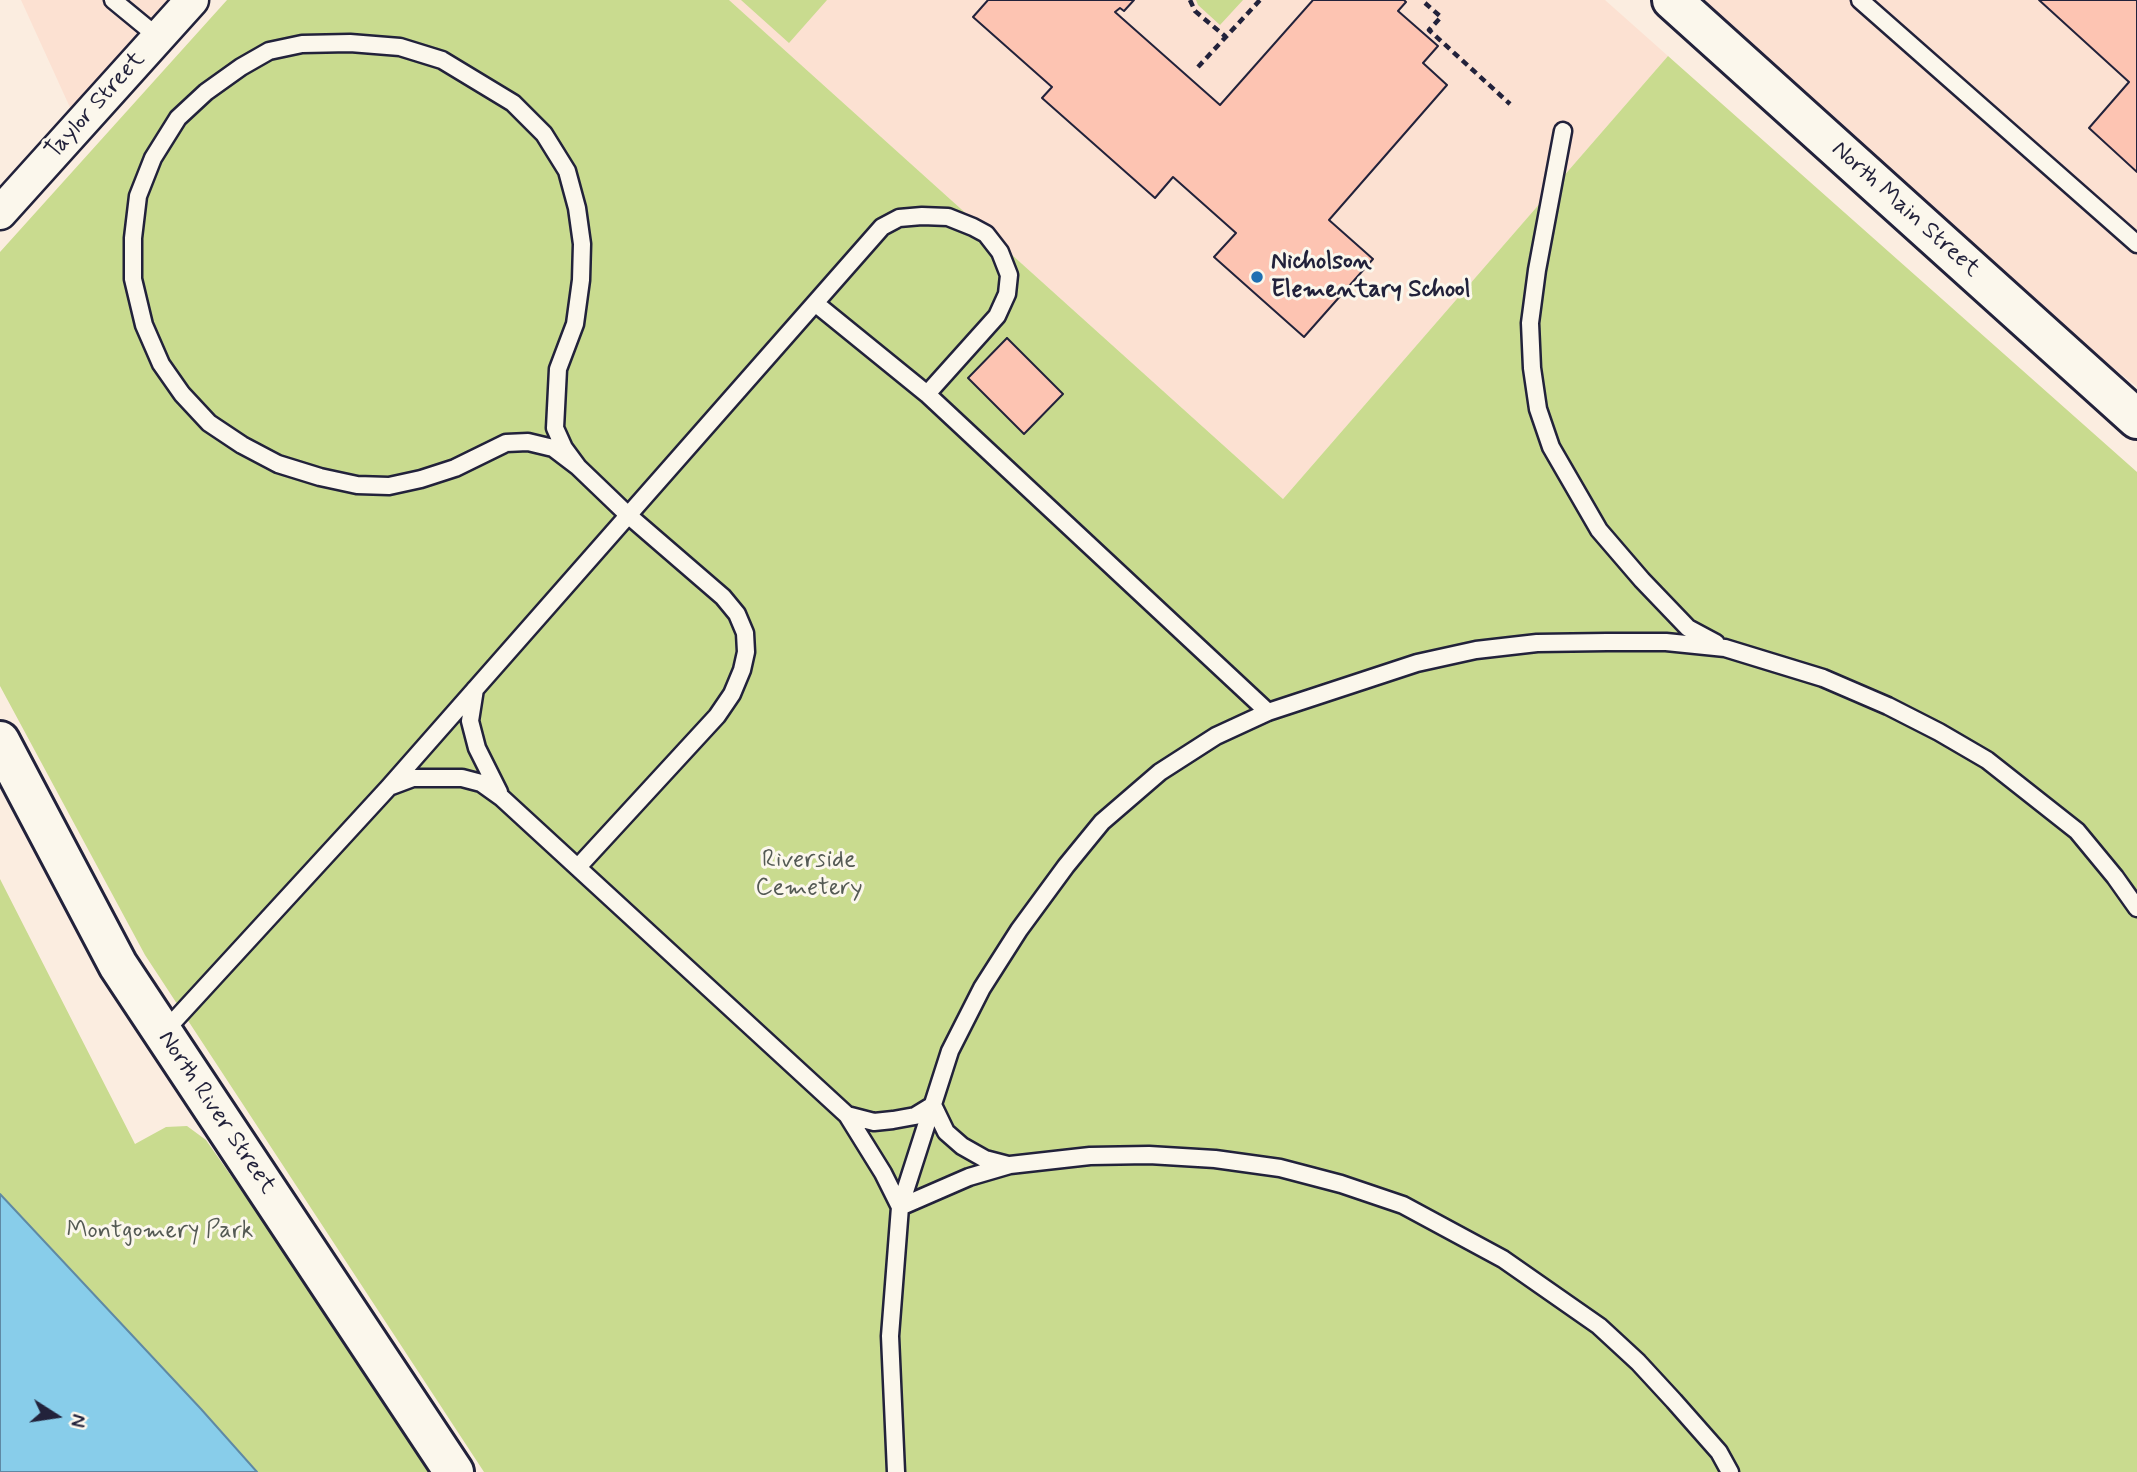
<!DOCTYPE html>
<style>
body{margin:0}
#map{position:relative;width:2137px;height:1472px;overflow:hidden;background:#fbede0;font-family:Mynerve,sans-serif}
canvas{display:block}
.north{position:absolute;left:21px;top:1381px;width:70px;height:70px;-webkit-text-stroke:5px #fbf7ec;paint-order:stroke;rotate:102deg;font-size:19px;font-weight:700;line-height:28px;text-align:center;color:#22223b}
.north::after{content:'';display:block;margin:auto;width:24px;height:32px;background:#22223b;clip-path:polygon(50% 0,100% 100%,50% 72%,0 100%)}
</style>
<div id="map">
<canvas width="2137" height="1472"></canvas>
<div class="north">N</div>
</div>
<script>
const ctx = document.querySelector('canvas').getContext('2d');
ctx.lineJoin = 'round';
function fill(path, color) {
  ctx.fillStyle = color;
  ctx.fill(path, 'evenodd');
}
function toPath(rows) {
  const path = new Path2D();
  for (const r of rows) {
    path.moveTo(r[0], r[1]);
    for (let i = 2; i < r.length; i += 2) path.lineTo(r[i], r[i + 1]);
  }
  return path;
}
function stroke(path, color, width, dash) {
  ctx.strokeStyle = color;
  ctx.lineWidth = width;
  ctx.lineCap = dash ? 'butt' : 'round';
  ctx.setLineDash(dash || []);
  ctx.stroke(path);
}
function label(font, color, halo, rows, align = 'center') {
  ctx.font = font + ' Mynerve,sans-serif';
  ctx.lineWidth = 6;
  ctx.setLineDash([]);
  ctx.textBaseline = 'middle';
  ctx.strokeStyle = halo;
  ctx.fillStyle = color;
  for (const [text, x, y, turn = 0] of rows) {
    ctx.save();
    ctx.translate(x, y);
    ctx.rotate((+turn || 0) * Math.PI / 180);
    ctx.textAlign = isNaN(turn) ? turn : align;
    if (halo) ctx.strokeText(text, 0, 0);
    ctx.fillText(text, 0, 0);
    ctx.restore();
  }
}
const built = toPath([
 [21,0,176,0,73,114],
 [729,0,1605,0,1668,56,1283,499],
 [1660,0,2137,0,2137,387]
]);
const green = toPath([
 [227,0,729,0,1283,499,1668,56,2137,472,2137,1472,484,1472,145,955,0,686,0,252],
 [741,0,827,0,789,43],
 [1196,0,1243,0,1220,25,1198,5],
 [0,879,135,1144,166,1127,187,1126,206,1140,438,1472,257,1472,201,1409,0,1194]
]);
const water = toPath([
 [0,1194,201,1409,257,1472,0,1472,0,1194]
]);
const building = toPath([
 [988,0,1134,0,1124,11,1120,8,1115,12,1220,105,1313,0,1404,0,1406,2,1398,11,1438,46,1423,63,1447,85,1329,220,1373,259,1304,337,1214,257,1236,233,1173,177,1155,198,1042,98,1052,87,973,17,988,0],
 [2039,0,2137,0,2137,172,2089,128,2129,82,2039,0],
 [1007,338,1063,394,1024,434,968,378,1007,338]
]);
const path = toPath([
 [1190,0,1195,11,1226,37],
 [1425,3,1441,17,1429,30,1510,104],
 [1198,67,1260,0]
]);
const service = toPath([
 [113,0,158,37],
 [1860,0,2137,244],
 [1563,131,1537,270,1530,323,1532,368,1538,409,1551,447,1599,530,1642,580,1688,628,1716,643],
 [815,303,927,394,1268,712],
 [475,689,470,721,477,748,499,792],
 [389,787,413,778,462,778,481,783,502,798,847,1115,883,1173,900,1207,969,1177,1010,1165,1090,1156,1149,1155,1215,1159,1280,1168,1341,1184,1403,1205,1503,1259,1599,1326,1638,1362,1674,1401,1719,1452,1730,1472],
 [578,867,717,716,732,694,742,670,746,652,745,633,737,614,723,597,628,515,578,467,553,448,528,442,506,443,455,468,421,479,389,486,357,485,320,477,278,464,242,445,209,423,182,394,161,364,144,325,133,279,133,238,138,196,153,158,178,118,206,92,241,67,269,51,302,44,350,43,400,47,442,60,513,103,544,134,567,171,577,208,582,244,581,280,575,324,558,369,555,428,564,448,578,467],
 [163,1033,389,787,882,227,899,218,922,216,948,217,973,227,986,234,1000,252,1009,275,1007,294,997,316,927,394],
 [847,1115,874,1122,893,1120,915,1116,933,1105,946,1132,962,1146,985,1159,1008,1165],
 [896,1472,890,1336,900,1207,950,1051,982,988,1019,930,1066,866,1102,822,1160,772,1216,736,1268,712,1417,663,1476,650,1537,643,1607,642,1666,642,1725,648,1823,678,1888,706,1939,732,1987,760,2077,831,2115,877,2137,908]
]);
const minor = toPath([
 [0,213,192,0]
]);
const tertiary = toPath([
 [1672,0,2137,419],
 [0,741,118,965,454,1472]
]);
const markers = [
 [1257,277,7,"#1f6fb2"]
];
const streetNames = [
 ["Taylor Street",96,106,-48],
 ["North Main Street",1905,210,42],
 ["North River Street",216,1113,56]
];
const poiNames = [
 ["Nicholson",1271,263],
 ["Elementary School",1271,291]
];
const parkNames = [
 ["Riverside",809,861],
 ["Cemetery",809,889],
 ["Montgomery Park",160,1232]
];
fill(built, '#fce1d2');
fill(green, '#c9db8f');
fill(water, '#88cdea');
stroke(water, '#5f89a4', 2);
fill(building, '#fdc4b2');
stroke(building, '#22223b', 2);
stroke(service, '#22223b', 21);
stroke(minor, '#22223b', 37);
stroke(tertiary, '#22223b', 44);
stroke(path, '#22223b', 4.5, [7, 5]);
stroke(service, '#fbf7ec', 16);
stroke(minor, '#fbf7ec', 32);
stroke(tertiary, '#fbf7ec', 38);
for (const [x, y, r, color] of markers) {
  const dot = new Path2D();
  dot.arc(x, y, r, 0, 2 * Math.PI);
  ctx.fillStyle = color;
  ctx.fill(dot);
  stroke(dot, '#fbf7ec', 2.5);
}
label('24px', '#22223b', '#fbf7ec', streetNames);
label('bold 24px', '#22223b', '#fbf7ec', poiNames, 'left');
label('24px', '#545a54', '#fbf7ec', parkNames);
</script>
